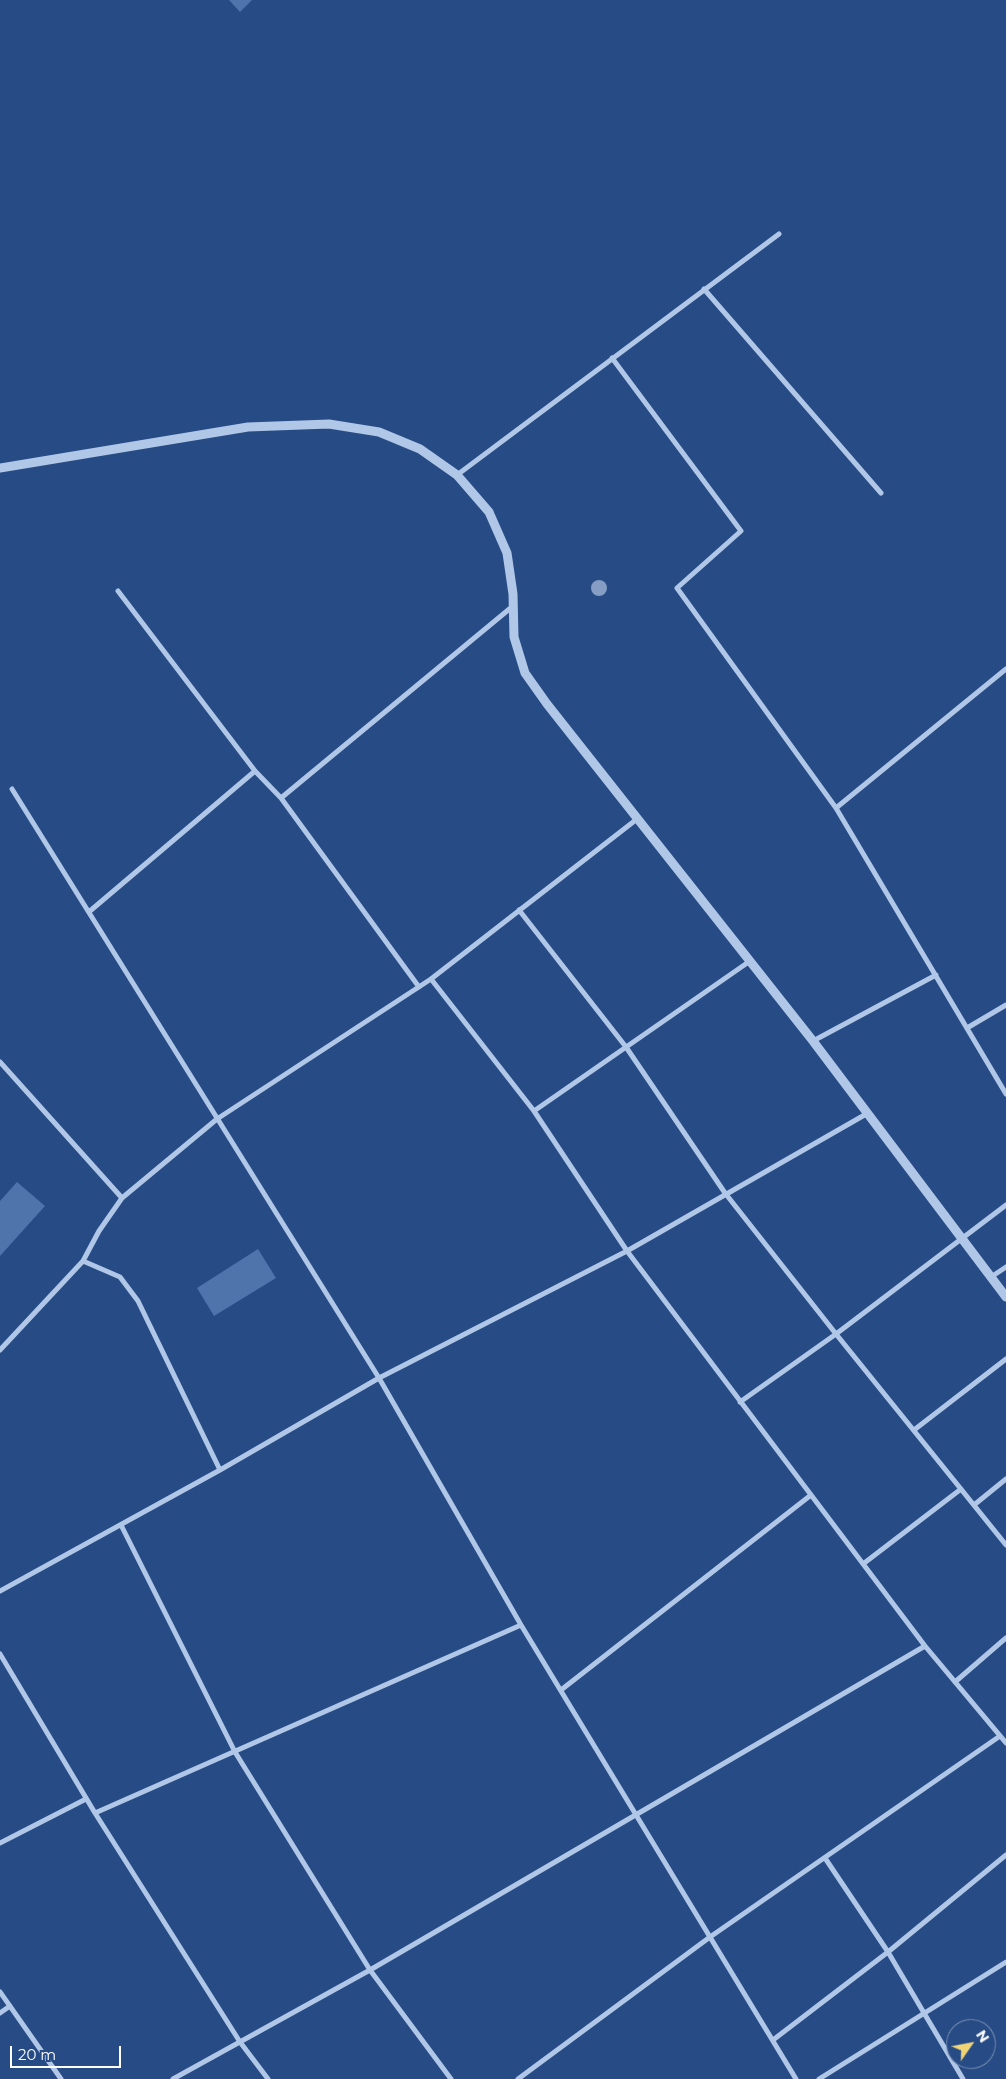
<!DOCTYPE html>
<style>
body{margin:0}
#map{position:relative;width:1006px;height:2079px;overflow:hidden;background:#274b85;font-family:Montserrat,sans-serif}
canvas{display:block}
.north{position:absolute;left:946px;top:2019px;width:50px;height:50px;box-sizing:border-box;background:#274b85;border:1px solid #7d93b6;border-radius:50%;rotate:57deg;font-size:14px;font-weight:700;line-height:20px;text-align:center;color:#fff}
.north::after{content:'';display:block;margin:auto;width:18px;height:22px;background:#f0d476;clip-path:polygon(50% 0,100% 100%,50% 72%,0 100%)}
.scale{position:absolute;left:10px;top:2046px;width:111px;height:22px;box-sizing:border-box;border:2px solid #fff;border-top:0;padding-left:6px;font-size:15px;line-height:18px;white-space:nowrap;color:#fff;-webkit-text-stroke:4px #274b85;paint-order:stroke}
</style>
<div id="map">
<canvas width="1006" height="2079"></canvas>
<div class="north">N</div>
<div class="scale">20 m</div>
</div>
<script>
const ctx = document.querySelector('canvas').getContext('2d');
ctx.lineJoin = 'round';
function fill(path, color) {
  ctx.fillStyle = color;
  ctx.fill(path, 'evenodd');
}
function toPath(rows) {
  const path = new Path2D();
  for (const r of rows) {
    path.moveTo(r[0], r[1]);
    for (let i = 2; i < r.length; i += 2) path.lineTo(r[i], r[i + 1]);
  }
  return path;
}
function stroke(path, color, width, dash) {
  ctx.strokeStyle = color;
  ctx.lineWidth = width;
  ctx.lineCap = dash ? 'butt' : 'round';
  ctx.setLineDash(dash || []);
  ctx.stroke(path);
}
const building = toPath([
 [229,0,252,0,240,12],
 [17,1182,45,1206,0,1256,0,1201],
 [258,1249,276,1278,214,1316,197,1288]
]);
const minor = toPath([
 [704,289,881,493],
 [612,358,741,531,677,588,836,808,1006,1094],
 [457,475,779,234],
 [118,591,255,771],
 [12,789,379,1378,521,1625,796,2079],
 [281,798,513,606],
 [836,808,1006,669],
 [519,910,626,1047,725,1193,836,1334,1006,1545],
 [90,911,255,771,281,798,419,987],
 [431,979,534,1111,627,1251,925,1646,1006,1743],
 [967,1028,1006,1005],
 [813,1041,936,975],
 [0,1062,122,1198],
 [534,1111,750,961],
 [83,1261,120,1277,138,1301,220,1470],
 [991,1277,1006,1267],
 [0,1350,83,1261,99,1231,122,1198,217,1119,431,979,637,819],
 [740,1402,836,1334,1006,1205],
 [914,1430,1006,1359],
 [974,1505,1006,1479],
 [121,1525,235,1752,370,1970,451,2079],
 [863,1564,961,1489],
 [0,1591,220,1470,379,1378,627,1251,868,1113],
 [0,1654,95,1813,240,2042,268,2079],
 [955,1682,1006,1638],
 [561,1690,811,1495],
 [95,1813,521,1625],
 [0,1843,86,1799],
 [825,1858,888,1952,963,2079],
 [0,1992,61,2079],
 [0,2013,10,2006],
 [773,2040,888,1952,1006,1855],
 [173,2079,370,1970,925,1646],
 [518,2079,710,1937,1000,1736],
 [819,2079,1006,1962]
]);
const tertiary = toPath([
 [0,468,248,427,329,424,379,432,420,449,457,475,489,512,507,553,513,594,514,637,525,673,547,704,813,1041,1006,1297]
]);
const trees = [
 [599,588]
];
fill(building, '#4f74ac');
stroke(minor, '#b1c7e8', 5);
stroke(tertiary, '#b1c7e8', 9);
ctx.fillStyle = '#869ec3';
for (const [x, y] of trees) {
  ctx.beginPath();
  ctx.arc(x, y, 8, 0, 2 * Math.PI);
  ctx.fill();
}
</script>
